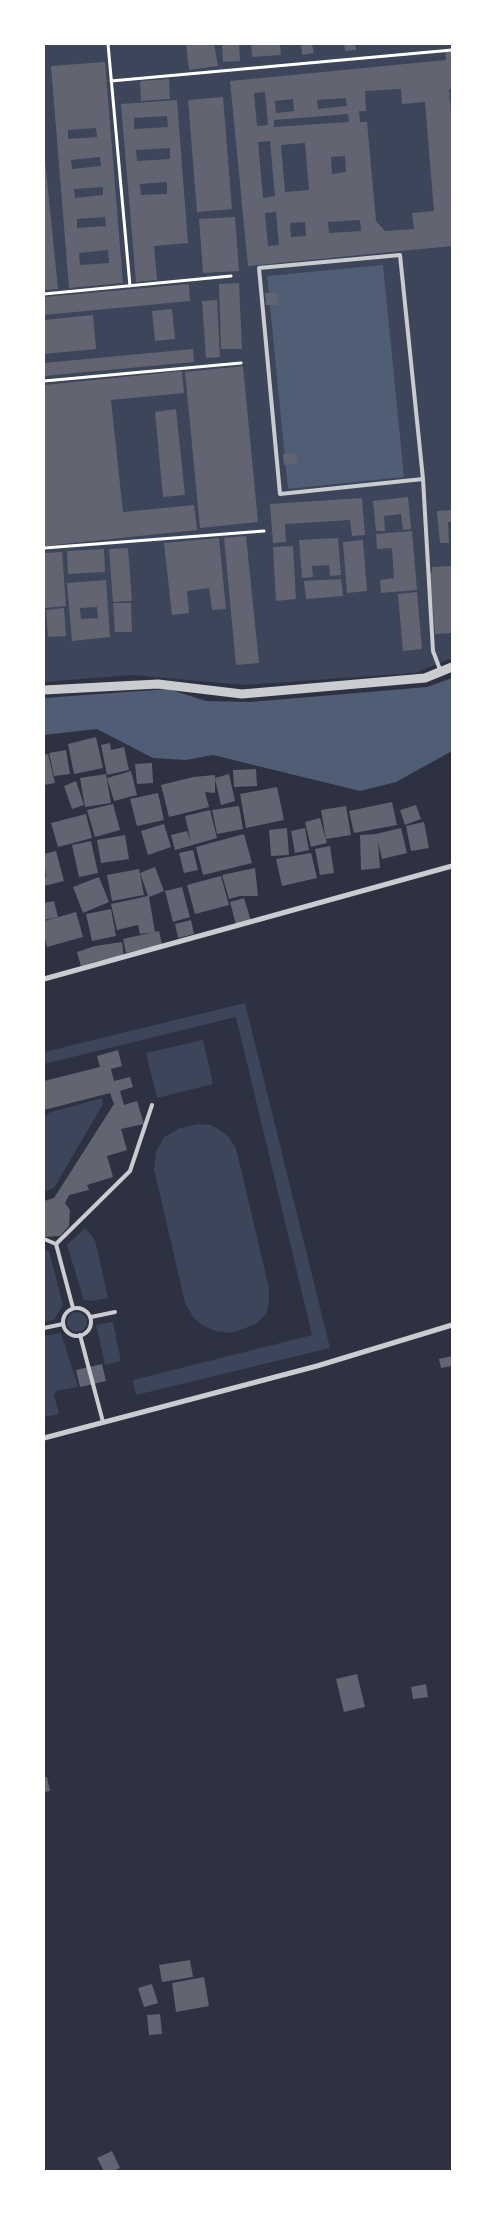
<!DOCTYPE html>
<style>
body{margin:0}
#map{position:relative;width:496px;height:2215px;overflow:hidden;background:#2d3142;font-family:"Fira Sans Condensed",sans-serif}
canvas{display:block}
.frame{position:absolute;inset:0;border:45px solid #fff;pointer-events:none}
</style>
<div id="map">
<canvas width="496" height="2215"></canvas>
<div class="frame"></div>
</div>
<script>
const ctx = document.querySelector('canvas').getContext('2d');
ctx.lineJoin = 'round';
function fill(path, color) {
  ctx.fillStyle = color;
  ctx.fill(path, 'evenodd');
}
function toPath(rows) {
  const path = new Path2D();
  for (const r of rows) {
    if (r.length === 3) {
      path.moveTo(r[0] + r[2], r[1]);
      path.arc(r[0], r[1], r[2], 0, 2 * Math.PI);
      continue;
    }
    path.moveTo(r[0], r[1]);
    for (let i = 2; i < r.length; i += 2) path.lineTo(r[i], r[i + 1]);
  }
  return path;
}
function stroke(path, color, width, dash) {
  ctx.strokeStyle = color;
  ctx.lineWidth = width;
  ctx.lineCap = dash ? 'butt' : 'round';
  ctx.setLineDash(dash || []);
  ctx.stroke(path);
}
const green = toPath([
 [44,44,452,44,452,658,415,673,244,685,133,675,44,682],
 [245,1003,330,1348,136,1395,133,1380,312,1335,236,1017,44,1064,44,1052],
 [203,1040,213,1084,157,1098,146,1053],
 [102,1098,103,1104,54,1188,44,1192,44,1118,48,1113],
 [199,1124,211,1125,218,1129,228,1136,236,1148,269,1288,269,1304,266,1314,256,1324,232,1333,215,1331,202,1325,194,1318,185,1303,154,1169,156,1152,164,1137,180,1128],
 [85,1228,95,1240,108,1298,91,1301,84,1300,67,1245],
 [44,1249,49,1251,63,1305,54,1320,44,1322],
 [77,1322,10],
 [113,1322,121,1361,105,1365,96,1325],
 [61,1333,78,1387,56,1391,54,1395,59,1414,44,1417,44,1336]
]);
const water = toPath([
 [383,265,404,477,288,489,267,276],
 [452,678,452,751,396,782,360,791,213,755,186,760,153,758,97,729,44,735,44,698,168,689,206,701,250,702,427,687]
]);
const building = toPath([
 [186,44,214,44,218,66,189,70],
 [239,44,240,61,223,62,222,45],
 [251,44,280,44,281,55,252,57],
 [301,44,312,44,314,53,302,55],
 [344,44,355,44,356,50,345,51],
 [445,52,452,52,452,89,449,89,452,125,452,246,248,266,230,81,446,60],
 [401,89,402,104,425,102,434,211,412,213,414,229,385,231,376,221,367,122,360,122,359,111,366,111,365,91],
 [265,92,268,125,257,126,254,93],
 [346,98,347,106,318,109,317,100],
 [293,99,294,111,276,113,275,101],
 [348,114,349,122,274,127,274,120],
 [270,141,275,196,263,198,258,142],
 [305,143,309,190,285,192,281,145],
 [345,156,346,172,332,174,331,157],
 [276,212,279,245,268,246,265,213],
 [360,220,361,231,329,233,328,222],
 [305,222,306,236,291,237,290,223],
 [105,62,123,283,69,288,51,66],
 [96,128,97,137,68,139,68,130],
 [100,157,101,166,72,169,71,160],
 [103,187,103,195,75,198,74,189],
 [105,217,106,226,77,228,77,219],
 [108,250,109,263,80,265,79,253],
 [169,79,170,99,141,101,140,81],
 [223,97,232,209,197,212,188,100],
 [177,100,188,243,154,246,157,280,136,282,121,104],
 [167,116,168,127,134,129,134,118],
 [170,148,170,159,137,161,136,150],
 [167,182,167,194,141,195,140,184],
 [44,150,58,289,44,290],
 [235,217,239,271,203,273,199,219],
 [239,283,242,349,221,349,219,284],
 [189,284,190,301,44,315,44,297],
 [265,293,277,293,278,305,266,305],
 [217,300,220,357,206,358,202,301],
 [172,309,175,339,155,341,152,311],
 [93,315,96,349,44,354,44,320],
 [193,349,194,362,44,376,44,363],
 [243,366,258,522,200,528,185,372],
 [182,371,184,393,111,400,123,512,194,505,197,530,44,546,44,385],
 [176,409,185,495,163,497,155,412],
 [296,453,297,464,284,465,283,454],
 [408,497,411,529,403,530,401,514,384,516,385,531,376,531,373,501],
 [362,498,365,535,352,536,350,520,285,524,286,542,273,543,270,504],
 [452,510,452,522,448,522,449,543,440,543,437,511],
 [412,531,417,590,381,593,380,580,394,578,392,548,377,549,376,534],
 [246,536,259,663,236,665,224,538],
 [219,538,226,609,212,610,209,588,187,591,189,613,172,615,164,543],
 [338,538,341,575,330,576,329,565,312,566,313,577,302,578,299,540],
 [363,540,367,591,347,593,343,542],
 [293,546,296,599,276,601,273,547],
 [128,548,132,601,113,602,109,549],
 [104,549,105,572,68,574,67,551],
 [62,552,66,606,44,608,44,553],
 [452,566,452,633,435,634,430,573,432,573,432,567],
 [341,579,343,596,306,599,304,581],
 [106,580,110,637,72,641,67,583],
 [97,607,98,618,81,619,80,608],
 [417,592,422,649,403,651,398,594],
 [113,603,131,603,132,632,115,632],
 [64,608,66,636,48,637,46,610],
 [96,737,103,768,74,774,68,744],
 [110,743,111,750,124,747,129,770,107,775,101,745],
 [66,750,70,774,54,776,49,753],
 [48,754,55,783,44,785,44,755],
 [152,763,153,783,137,784,135,764],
 [256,769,257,786,234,787,233,770],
 [131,771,137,795,114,801,107,778],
 [106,774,111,803,85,807,80,778],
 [229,774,235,801,221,805,215,779,215,793,205,792,209,807,169,817,161,785,193,777,215,775,215,778],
 [76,781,84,805,72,809,64,786],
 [277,787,284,820,246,828,240,794],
 [158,793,164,820,137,826,130,799],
 [392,802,397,825,354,833,349,811],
 [113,804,120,830,95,837,87,810],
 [416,805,421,819,405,825,400,810],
 [239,806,243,829,217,834,212,810],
 [346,806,351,835,326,839,321,810],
 [210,810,217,838,175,850,171,835,187,831,191,842,185,816],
 [86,814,92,838,58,847,51,823],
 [320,818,327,843,311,847,305,822],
 [424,822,429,848,411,851,406,826],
 [164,824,171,847,148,855,141,831],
 [287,828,289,855,271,856,269,830],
 [305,828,309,850,295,853,291,831],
 [401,828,407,853,382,859,378,842,380,868,361,870,360,835,376,834],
 [244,834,252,863,203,875,196,847],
 [125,835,129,859,101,863,97,840],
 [91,841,98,873,79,877,72,845],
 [330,846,334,873,320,875,315,849],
 [193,850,198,870,184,873,179,853],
 [56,851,64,881,44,886,44,874,46,879,44,854],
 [311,853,317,878,282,886,276,859],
 [155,867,164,891,149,897,155,932,140,934,138,925,117,930,111,904,148,896,140,873],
 [255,868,258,896,240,896,229,899,222,875],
 [139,869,144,895,112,901,107,875],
 [221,876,229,905,195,914,187,885],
 [99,877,109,902,83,913,73,887],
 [182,887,190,917,173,922,165,891],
 [244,898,251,921,236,925,230,902],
 [54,901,58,917,44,920,44,903],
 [111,909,116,936,92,941,86,914],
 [76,912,83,937,47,947,44,935,44,921],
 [191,920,194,934,178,938,175,924],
 [159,931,162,945,126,953,123,939],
 [122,942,124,957,97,961,81,966,77,952,95,946],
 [118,1050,122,1066,111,1069,114,1081,130,1077,133,1087,120,1091,124,1105,137,1101,144,1124,121,1129,127,1150,107,1156,113,1177,87,1185,89,1190,69,1195,65,1203,70,1210,69,1226,60,1236,44,1237,44,1201,54,1198,114,1104,110,1093,44,1110,44,1081,100,1067,97,1056],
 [452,1356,452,1366,441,1368,439,1359],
 [102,1364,106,1381,80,1387,76,1370],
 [357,1674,365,1707,344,1712,336,1679],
 [426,1684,428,1697,413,1699,411,1687],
 [44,1777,47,1777,50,1791,44,1792],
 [190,1960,193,1977,162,1982,159,1965],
 [204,1977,209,2006,176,2012,172,1983],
 [152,1984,158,2003,144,2007,138,1988],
 [160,2014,162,2034,149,2035,147,2015],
 [112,2151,120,2168,112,2171,104,2171,97,2158]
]);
const path = toPath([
 [108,44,130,286],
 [111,81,452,50],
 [44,294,231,276],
 [44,381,241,363],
 [44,548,264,531]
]);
const service = toPath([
 [423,479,280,494,259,268,400,255,423,479,433,651,441,672],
 [44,1239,56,1244],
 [56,1244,130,1171,152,1105],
 [56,1244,73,1308],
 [77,1322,14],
 [91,1317,115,1312],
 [44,1328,63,1324],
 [80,1335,103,1422]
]);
const minor = toPath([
 [44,979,452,866],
 [44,1438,317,1366,452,1325]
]);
const tertiary = toPath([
 [44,690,158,684,242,694,425,678,452,667]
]);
fill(green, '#3c4559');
fill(water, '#4f5d75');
fill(building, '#626471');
stroke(path, '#fff', 3);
stroke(service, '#caccd0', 4);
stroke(minor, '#caccd0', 5);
stroke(tertiary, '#caccd0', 9);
</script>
